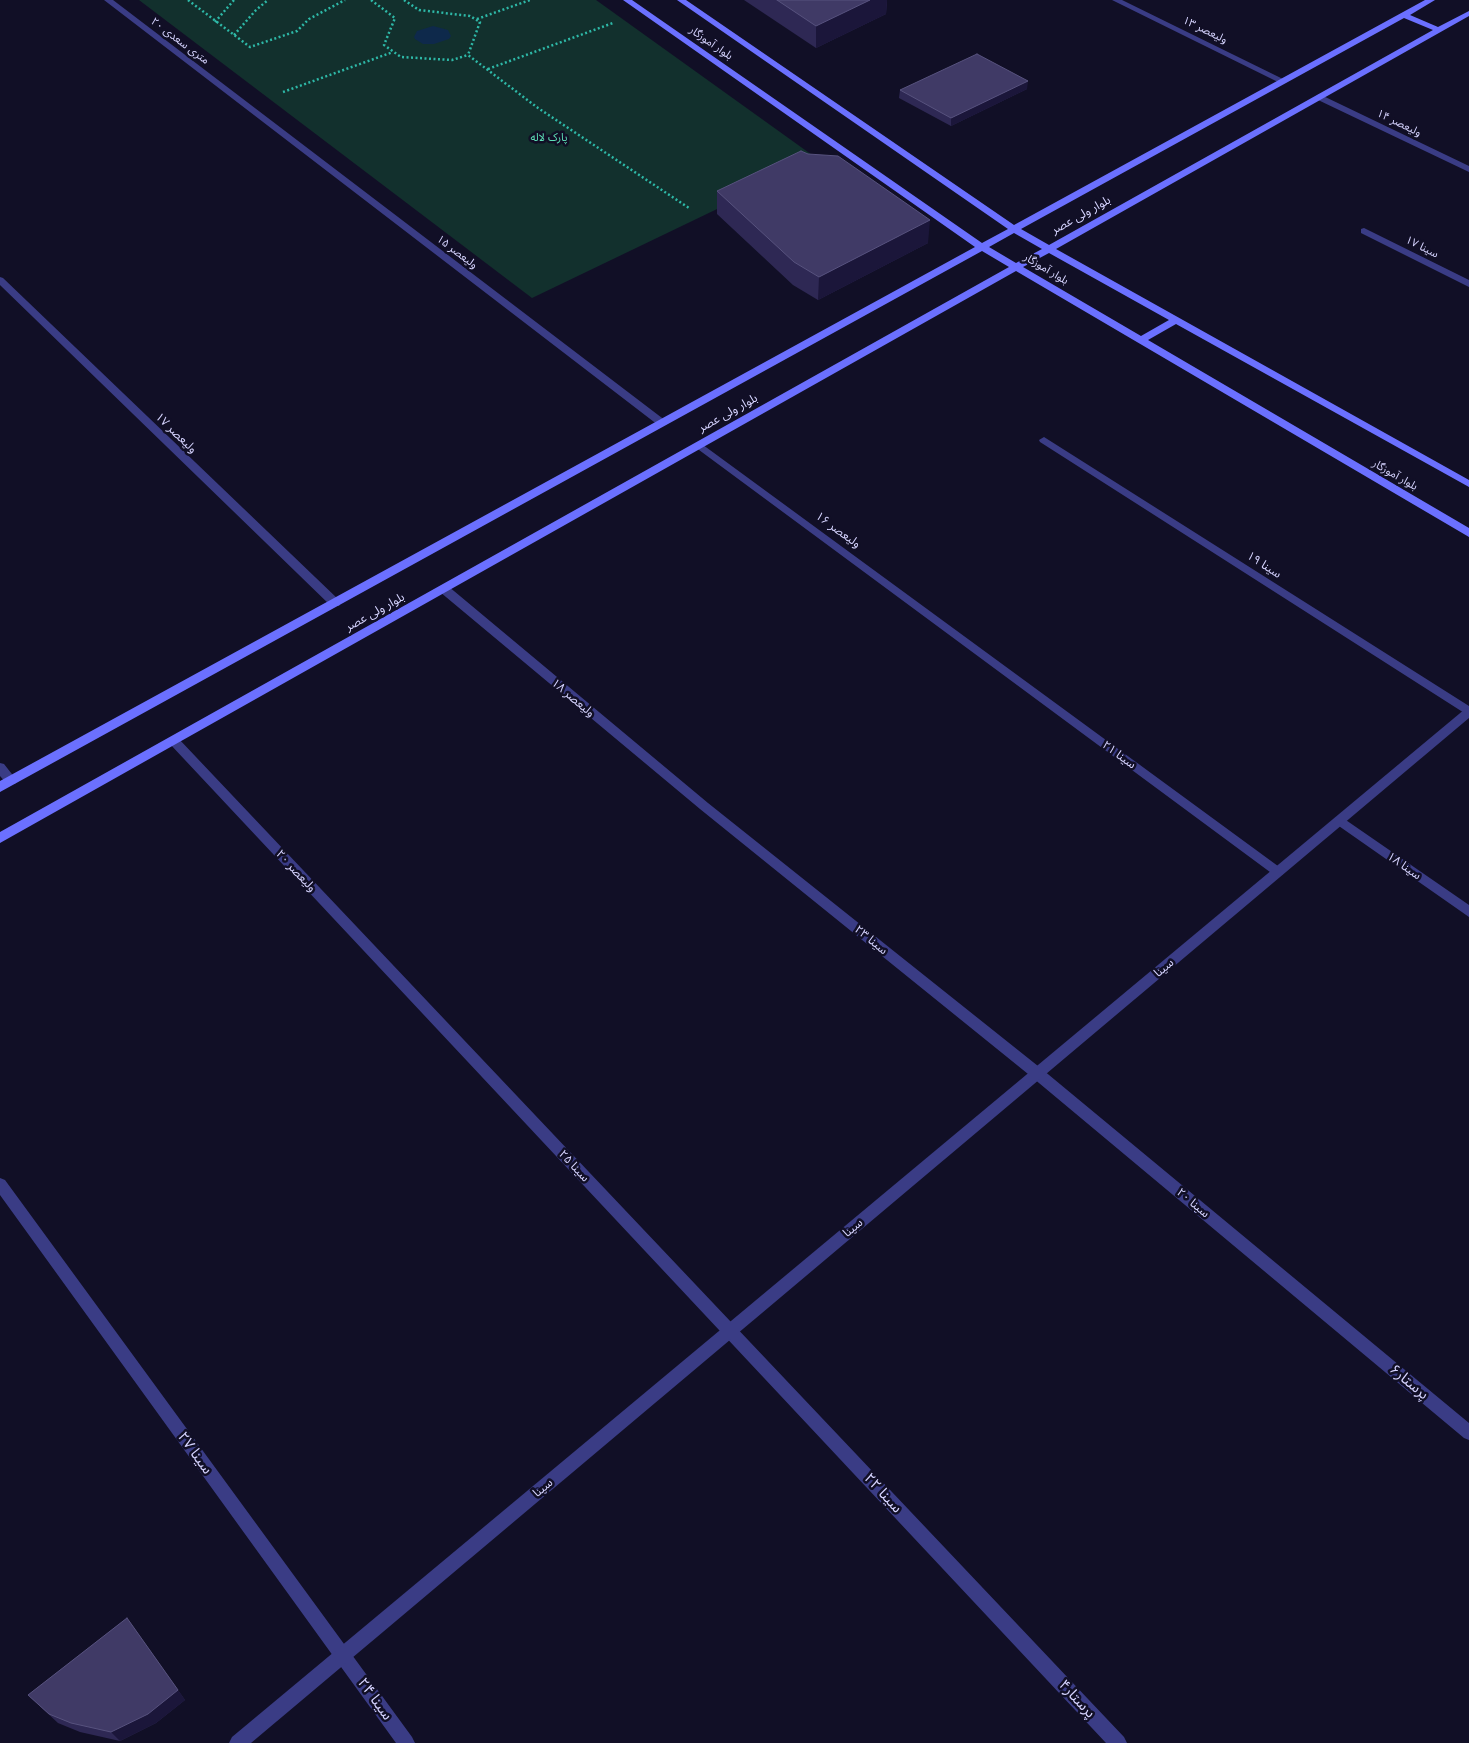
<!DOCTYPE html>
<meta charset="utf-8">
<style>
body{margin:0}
canvas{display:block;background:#110f26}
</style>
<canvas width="1469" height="1743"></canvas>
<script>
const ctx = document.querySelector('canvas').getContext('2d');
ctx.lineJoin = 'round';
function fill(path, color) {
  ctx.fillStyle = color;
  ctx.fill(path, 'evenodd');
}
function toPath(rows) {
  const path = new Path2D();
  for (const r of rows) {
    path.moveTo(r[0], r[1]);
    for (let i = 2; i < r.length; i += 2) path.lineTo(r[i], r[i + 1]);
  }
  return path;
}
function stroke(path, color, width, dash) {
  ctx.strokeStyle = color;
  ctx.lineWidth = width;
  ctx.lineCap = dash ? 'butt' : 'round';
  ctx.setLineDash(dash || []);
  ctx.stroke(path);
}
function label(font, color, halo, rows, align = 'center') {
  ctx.font = font + ' Montserrat,"Noto Sans Arabic",sans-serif';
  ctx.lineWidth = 5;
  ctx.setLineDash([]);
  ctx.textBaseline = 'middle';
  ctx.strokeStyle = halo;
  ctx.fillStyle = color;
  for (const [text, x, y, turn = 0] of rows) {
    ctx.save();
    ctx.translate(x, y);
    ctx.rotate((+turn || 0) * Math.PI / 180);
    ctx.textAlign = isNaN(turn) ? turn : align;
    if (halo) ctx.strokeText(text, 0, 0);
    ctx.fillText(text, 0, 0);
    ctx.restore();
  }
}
const green = toPath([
 [139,0,596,0,819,160,532,298]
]);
const water = toPath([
 [433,26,448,30,451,36,449,39,434,44,423,44,415,39,414,37,417,31]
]);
const path = toPath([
 [188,0,250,47,297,31,309,19,345,0],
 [371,0,395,18,384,45,401,57,452,60,468,55],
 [404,0,419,10,470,16,480,22,468,55,538,108,689,208],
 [477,19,530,0],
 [215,22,234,0],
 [234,35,256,10,268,0],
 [488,69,613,23],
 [283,92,393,52]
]);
const minor = toPath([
 [104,0,113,0,666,421,666,425,658,425,104,0],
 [1112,0,1122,0,1287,81,1280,83,1112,0],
 [1319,94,1469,166,1469,172,1316,99,1315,97,1319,94],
 [1364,228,1469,280,1469,287,1361,233,1361,229,1364,228],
 [0,277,3,278,339,600,341,603,339,606,331,606,0,285,0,277],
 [1044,437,1469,706,1469,716,1040,442,1039,440,1044,437],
 [699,442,1282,869,1284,872,1282,875,1274,875,695,447,694,445,699,442],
 [444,585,448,586,708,803,1043,1070,1469,1423,1469,1440,1464,1438,1033,1078,700,809,440,592,439,589,440,586,444,585],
 [174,737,178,738,1124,1737,1127,1743,1106,1743,170,744,168,741,174,737],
 [0,763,4,764,15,778,17,781,15,784,7,784,0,776,0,763],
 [1340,816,1469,905,1469,917,1336,824,1334,821,1336,818,1340,816],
 [0,1178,5,1180,412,1737,415,1743,396,1743,0,1195,0,1178]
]);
const tertiary = toPath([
 [1469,708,1469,718,251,1743,229,1743,232,1737,1465,709,1469,708]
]);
const secondary = toPath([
 [623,0,632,0,982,243,1008,229,677,0,686,0,1014,225,1425,0,1435,0,1410,15,1438,27,1469,11,1469,16,1056,249,1469,480,1469,487,1176,324,1148,340,1469,528,1469,537,1016,271,0,843,0,832,1009,267,982,251,0,792,0,781,975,247,623,0],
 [1404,18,1433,30,1049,245,1021,229,1404,18],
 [1014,233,1042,249,1016,263,989,247,1014,233],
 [1049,253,1169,320,1141,336,1023,267,1049,253]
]);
const wall = toPath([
 [744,0,887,0,886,14,816,48],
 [1027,89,951,126,899,98,900,90],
 [717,191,928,243,818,300,793,285,717,214],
 [127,1618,185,1700,156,1723,120,1741,80,1732,58,1723,28,1695]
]);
const shadedWall = toPath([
 [870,0,887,0,886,14,816,48,816,26],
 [1028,81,1027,89,951,126,951,118],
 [930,220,928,243,818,300,819,277],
 [127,1618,185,1700,156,1723,120,1741,111,1732]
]);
const building = toPath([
 [777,0,870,0,816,26,777,0],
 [977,54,1028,81,951,118,900,90,977,54],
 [801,151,808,154,838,156,930,220,819,277,794,262,717,191,801,151],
 [127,1618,178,1690,148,1714,111,1732,71,1723,49,1714,28,1695,127,1618]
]);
const farStreetnames = [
 ["ولیعصر ۱۳",1205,30,26],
 ["۲۰ متری سعدی",180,41,37],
 ["بلوار آموزگار",711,43,35],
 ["ولیعصر ۱۴",1399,123,26],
 ["سینا ۱۷",1422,247,27],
 ["ولیعصر ۱۵",457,252,37],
 ["بلوار آموزگار",1046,269,31],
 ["بلوار آموزگار",1395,475,30]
];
const farParknames = [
 ["پارک لاله",549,138]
];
const streetNames = [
 ["بلوار ولی عصر",1081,215,-29],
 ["بلوار ولی عصر",728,413,-29],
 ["ولیعصر ۱۷",176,433,44],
 ["ولیعصر ۱۶",838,530,36],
 ["سینا ۱۹",1264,565,33],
 ["بلوار ولی عصر",375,612,-29],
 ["ولیعصر ۱۸",573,698,40],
 ["سینا ۲۱",1119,755,36],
 ["سینا ۱۸",1404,866,35],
 ["ولیعصر ۲۰",296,871,47],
 ["سینا ۲۳",871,940,39],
 ["سینا",1164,968,-40],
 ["سینا ۲۵",574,1166,47],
 ["سینا ۲۰",1193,1203,40],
 ["سینا",853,1228,-40],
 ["سینا",543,1488,-40]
];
const nearStreetnames = [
 ["پرستار۶",1409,1382,40],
 ["سینا ۲۷",195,1453,54],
 ["سینا ۲۲",883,1493,47],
 ["سینا ۲۴",375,1699,54],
 ["پرستار۴",1077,1699,47]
];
fill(green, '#12302d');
fill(water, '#0e294b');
stroke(path, '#2eb8a7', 2.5, [2, 2.5]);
fill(minor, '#3a3c85');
fill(tertiary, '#3a3c85');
fill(secondary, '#6b70ff');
fill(wall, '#2e2854');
fill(shadedWall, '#1b163a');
fill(building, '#403a66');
stroke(building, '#57527e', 1);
label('11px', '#d6d4ff', '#110f26', farStreetnames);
label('11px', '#5ee0b7', '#110f26', farParknames);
label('12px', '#d6d4ff', '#110f26', streetNames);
label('15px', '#d6d4ff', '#110f26', nearStreetnames);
</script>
